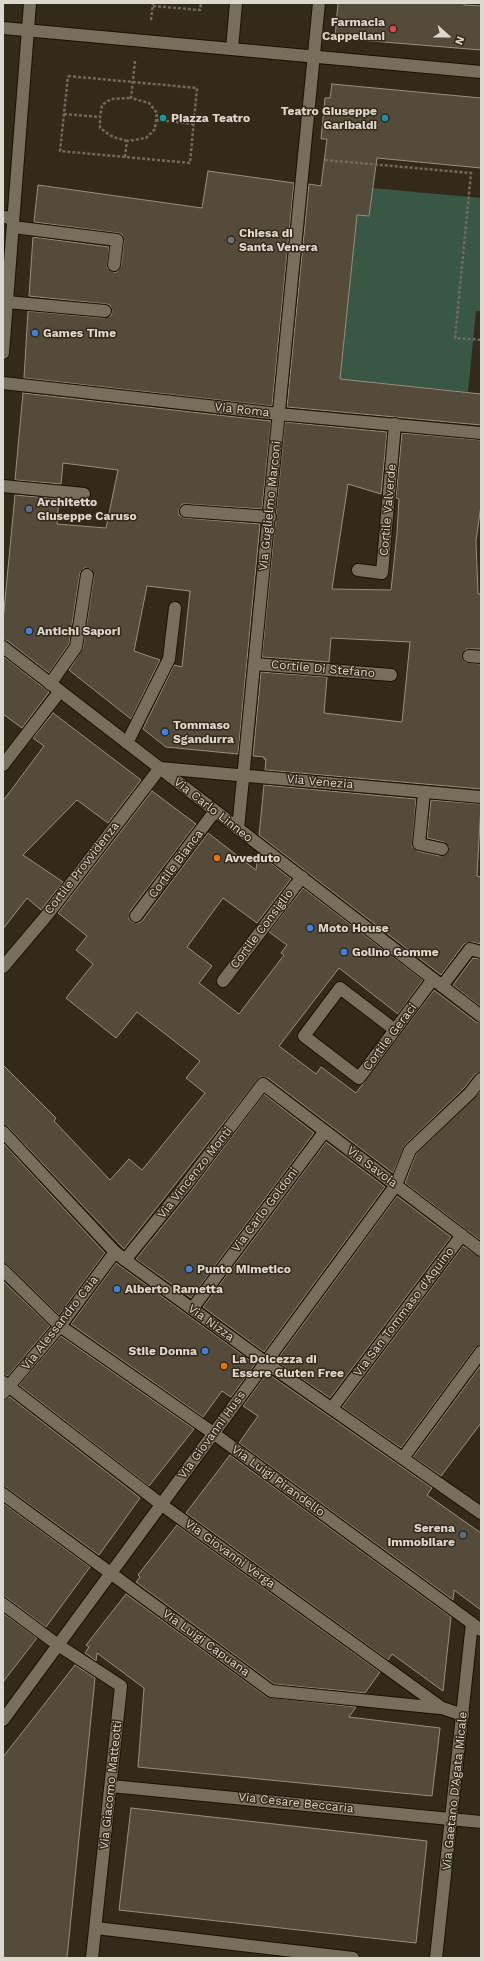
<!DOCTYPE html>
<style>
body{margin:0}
#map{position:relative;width:484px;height:1961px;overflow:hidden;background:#332a1a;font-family:"Work Sans",sans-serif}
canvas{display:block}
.frame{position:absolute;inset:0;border:4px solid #ddd8ce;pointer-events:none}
.north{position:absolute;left:428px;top:16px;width:40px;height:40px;-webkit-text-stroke:3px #332a1a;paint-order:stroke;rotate:111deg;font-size:11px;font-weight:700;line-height:16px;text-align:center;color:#ddd8ce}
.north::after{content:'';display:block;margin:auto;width:14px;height:18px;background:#ddd8ce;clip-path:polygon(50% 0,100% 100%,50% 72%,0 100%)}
</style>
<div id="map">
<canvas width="484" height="1961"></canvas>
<div class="frame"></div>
<div class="north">N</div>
</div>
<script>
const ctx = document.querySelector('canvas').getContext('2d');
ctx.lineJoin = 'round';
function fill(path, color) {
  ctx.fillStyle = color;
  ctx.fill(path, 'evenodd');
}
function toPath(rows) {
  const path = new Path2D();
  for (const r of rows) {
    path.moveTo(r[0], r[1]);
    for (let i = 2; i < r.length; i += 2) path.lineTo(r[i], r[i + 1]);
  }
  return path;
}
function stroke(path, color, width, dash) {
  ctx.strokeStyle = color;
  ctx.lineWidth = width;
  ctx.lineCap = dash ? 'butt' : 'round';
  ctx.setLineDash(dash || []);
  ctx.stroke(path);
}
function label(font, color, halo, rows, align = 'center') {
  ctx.font = font + ' "Work Sans",sans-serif';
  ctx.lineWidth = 3;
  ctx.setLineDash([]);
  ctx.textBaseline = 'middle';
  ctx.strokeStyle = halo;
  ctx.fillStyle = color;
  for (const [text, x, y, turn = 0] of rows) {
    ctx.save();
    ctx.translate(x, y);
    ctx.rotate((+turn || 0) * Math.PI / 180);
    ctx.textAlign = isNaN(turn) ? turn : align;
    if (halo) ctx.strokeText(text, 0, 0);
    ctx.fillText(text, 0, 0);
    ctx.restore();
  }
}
const green = toPath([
 [372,188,481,198,481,311,476,311,468,392,340,379,357,215,369,216]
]);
const building = toPath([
 [338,3,464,3,464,5,481,6,481,50,335,38,338,3],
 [332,84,481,98,481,168,377,158,369,216,357,215,340,379,481,394,481,425,287,407,309,184,321,186,327,139,321,139,325,98,330,98,332,84],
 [208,171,294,183,272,406,24,378,28,311,104,318,111,316,112,311,110,305,106,304,29,296,33,237,109,247,107,268,114,272,117,272,121,266,124,241,122,234,118,233,34,222,38,185,202,208,208,171],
 [23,393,271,421,262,509,187,504,182,504,179,510,179,515,185,518,260,524,238,754,166,747,143,729,174,665,182,667,190,591,147,586,134,651,160,660,131,719,69,670,83,648,94,576,91,569,84,568,80,573,69,644,49,673,8,641,3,640,3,621,15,495,59,499,57,524,106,528,118,470,63,463,61,484,15,480,23,393],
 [285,422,387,432,381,494,348,484,332,589,391,590,397,533,399,499,396,498,402,433,481,440,481,505,476,541,478,594,481,594,481,649,466,649,462,656,465,662,481,664,481,789,265,770,266,759,264,759,264,757,253,756,261,672,327,677,324,713,402,722,410,642,331,638,329,662,262,657,285,422],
 [3,656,49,692,22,728,3,714,3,656],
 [53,713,141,780,108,823,77,800,23,855,63,882,41,910,27,898,3,929,3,801,44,746,33,738,53,713],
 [264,785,416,799,412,847,417,851,440,856,447,854,449,847,444,842,427,838,431,800,481,804,477,876,481,877,481,944,472,942,464,944,441,975,259,835,264,785],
 [152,791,196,824,130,911,129,919,132,922,139,923,142,921,208,833,256,870,258,853,291,879,257,923,223,898,187,947,212,966,199,983,239,1014,284,955,281,953,287,945,269,932,303,888,423,980,398,1014,339,968,279,1046,316,1074,321,1067,356,1093,434,990,476,1022,481,1023,481,1072,475,1074,464,1088,405,1145,393,1173,268,1078,260,1077,124,1249,8,1127,3,1125,3,1065,56,1118,54,1121,110,1180,129,1159,142,1170,205,1093,186,1078,200,1061,137,1012,116,1038,66,998,93,964,76,950,87,936,58,913,152,791],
 [473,958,481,959,481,1007,453,985,473,958],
 [481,1091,481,1241,405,1183,416,1154,481,1091],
 [264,1094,314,1133,191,1298,136,1259,191,1191,264,1094],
 [326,1142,385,1187,264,1352,203,1307,326,1142],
 [3,1143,105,1253,59,1315,8,1265,3,1263,3,1143],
 [397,1196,451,1237,330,1398,276,1361,397,1196],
 [463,1246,481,1257,481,1345,475,1348,401,1448,342,1407,463,1246],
 [116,1263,255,1364,231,1397,222,1391,203,1417,71,1324,116,1263],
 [3,1281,50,1326,8,1376,3,1375,3,1281],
 [61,1336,194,1429,149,1486,19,1385,61,1336],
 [481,1365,481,1423,441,1476,413,1457,481,1365],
 [267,1373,432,1488,427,1495,481,1533,481,1610,454,1590,453,1600,239,1443,258,1416,243,1406,267,1373],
 [10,1397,140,1498,99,1555,7,1488,3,1487,3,1400,10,1397],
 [230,1455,451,1617,443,1691,392,1654,388,1660,186,1513,230,1455],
 [3,1503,90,1567,46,1627,7,1598,3,1597,3,1503],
 [177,1525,380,1672,365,1693,274,1684,136,1582,140,1577,138,1575,177,1525],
 [126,1594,267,1697,356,1707,349,1717,440,1728,432,1796,138,1767,144,1688,97,1653,96,1661,85,1653,89,1647,86,1645,126,1594],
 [3,1613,37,1638,3,1682,3,1613],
 [75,1665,95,1678,67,1958,3,1958,3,1757,75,1665],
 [131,1808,427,1841,416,1943,119,1910,131,1808]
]);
const path = toPath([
 [153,6,200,10,201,3],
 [151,20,153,3],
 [68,76,197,88,190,163,60,151,68,76],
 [64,114,100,117],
 [156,120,194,124],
 [127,141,113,137,100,128,100,117,102,105,111,99,131,98],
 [125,157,127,141,146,138,155,129,157,113,149,103,131,98,135,61],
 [325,160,471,173,455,338,481,340]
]);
const minor = toPath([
 [232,49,236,3],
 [3,217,13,218],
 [13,227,117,240,114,265],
 [7,302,105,311],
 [3,383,279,414,481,433],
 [3,486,84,494],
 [186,511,270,517],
 [358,570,382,573,395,424],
 [469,656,481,657],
 [255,664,391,675],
 [50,684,76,647,87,575],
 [127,743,169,659,175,608],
 [3,765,60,691],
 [424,792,419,844,442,849],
 [238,829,319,3],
 [136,916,215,811],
 [3,967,47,915,160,768,481,797],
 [223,981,302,877],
 [442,986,470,949,481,952],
 [395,1030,340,988,304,1036,359,1078,433,979],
 [125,1260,185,1186,263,1084,481,1250],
 [3,1270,60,1326,213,1433,481,1630],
 [192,1309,325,1131],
 [3,1382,162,1505,442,1708,463,1715],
 [3,1393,60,1326,115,1252],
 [332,1408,462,1235],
 [403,1458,481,1352],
 [3,1494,271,1691,440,1708],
 [3,1604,58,1645,121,1686,92,1958],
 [3,1720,396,1185,410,1150,470,1093,481,1079],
 [111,1786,481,1822],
 [96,1928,353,1958],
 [436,1958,472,1623]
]);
const tertiary = toPath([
 [3,28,481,72],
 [3,1132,115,1252,125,1260,265,1362,481,1513]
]);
const secondary = toPath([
 [3,353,30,3],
 [3,647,481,1016]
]);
const markers = [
 [393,29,4,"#e0444e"],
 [163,118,4,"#0f9aa8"],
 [385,118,4,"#0f9aa8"],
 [231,240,4,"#6b7280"],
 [35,333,4,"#3f7fe0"],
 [29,509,4,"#5c6f8a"],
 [29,631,4,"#3f7fe0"],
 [165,732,4,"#3f7fe0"],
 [217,858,4,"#e8710a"],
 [310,928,4,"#3f7fe0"],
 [344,952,4,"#3f7fe0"],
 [189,1269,4,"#3f7fe0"],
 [117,1289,4,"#3f7fe0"],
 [205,1351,4,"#3f7fe0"],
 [224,1366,4,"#e8710a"],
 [463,1535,4,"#5c6f8a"]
];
const poiNames = [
 ["Farmacia",385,22,"right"],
 ["Cappellani",385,36,"right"],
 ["Teatro Giuseppe",377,111,"right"],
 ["Garibaldi",377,125,"right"],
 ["Piazza Teatro",171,118],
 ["Chiesa di",239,233],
 ["Santa Venera",239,247],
 ["Games Time",43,333],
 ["Architetto",37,502],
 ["Giuseppe Caruso",37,516],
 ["Antichi Sapori",37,631],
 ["Tommaso",173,725],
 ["Sgandurra",173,739],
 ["Avveduto",225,858],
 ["Moto House",318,928],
 ["Golino Gomme",352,952],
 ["Punto Mimetico",197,1269],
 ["Alberto Rametta",125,1289],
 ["Stile Donna",197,1351,"right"],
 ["La Dolcezza di",232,1359],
 ["Essere Gluten Free",232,1373],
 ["Serena",455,1528,"right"],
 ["Immobilare",455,1542,"right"]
];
const streetNames = [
 ["Via Roma",242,410,6],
 ["Via Guglielmo Marconi",270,506,-84],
 ["Cortile Valverde",388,510,-85],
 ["Cortile Di Stefano",323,669,5],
 ["Via Venezia",320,782,5],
 ["Via Carlo Linneo",213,810,38],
 ["Cortile Bianca",176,864,-53],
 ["Cortile Provvidenza",82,868,-52],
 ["Cortile Consiglio",262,929,-53],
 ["Cortile Geraci",390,1037,-53],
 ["Via Savoia",372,1167,37],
 ["Via Vincenzo Monti",195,1173,-52],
 ["Via Carlo Goldoni",265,1210,-53],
 ["Via San Tommaso d'Aquino",404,1312,-53],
 ["Via Alessandro Caia",60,1323,-52],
 ["Via Nizza",211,1323,36],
 ["Via Giovanni Huss",212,1435,-54],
 ["Via Luigi Pirandello",278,1481,36],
 ["Via Giovanni Verga",230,1554,36],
 ["Via Luigi Capuana",206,1643,36],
 ["Via Giacomo Matteotti",111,1785,-84],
 ["Via Gaetano D'Agata Micale",455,1791,-84],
 ["Via Cesare Beccaria",296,1803,6]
];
fill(green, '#385744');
fill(building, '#544b3a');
stroke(building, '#998f7c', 1);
stroke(minor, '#1a1304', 14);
stroke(tertiary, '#1a1304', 14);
stroke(secondary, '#1a1304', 14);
stroke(path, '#71695b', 2.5, [3, 2]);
stroke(minor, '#786e5c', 12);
stroke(tertiary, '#786e5c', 12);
stroke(secondary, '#786e5c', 12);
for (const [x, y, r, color] of markers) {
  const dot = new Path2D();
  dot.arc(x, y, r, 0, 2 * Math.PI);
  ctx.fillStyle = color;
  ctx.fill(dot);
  stroke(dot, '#332a1a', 1.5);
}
label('bold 12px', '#ddd8ce', '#332a1a', poiNames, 'left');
label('12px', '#ddd8ce', '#332a1a', streetNames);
</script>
